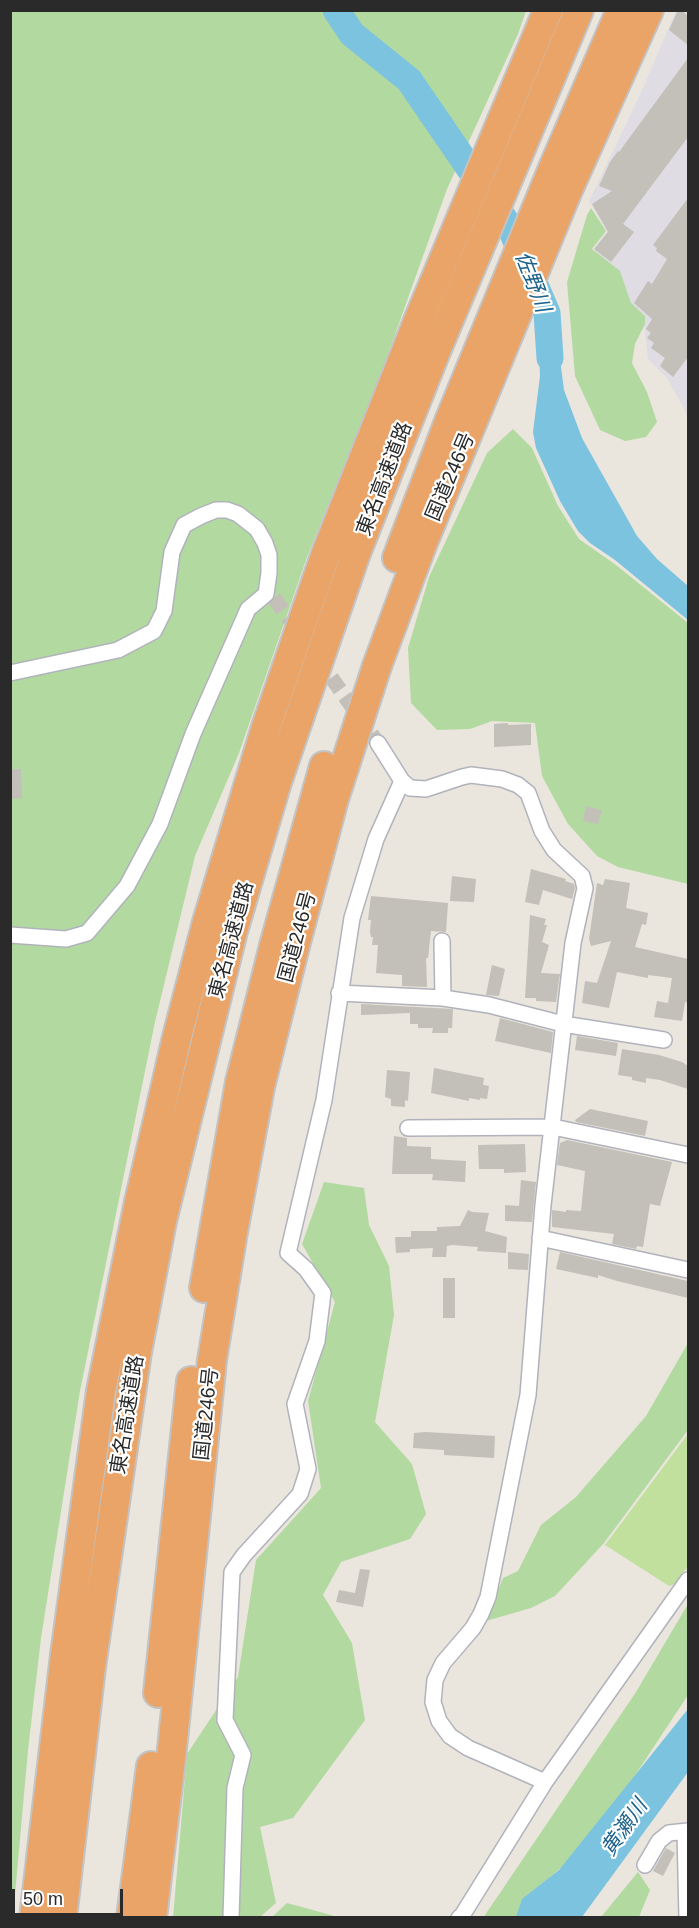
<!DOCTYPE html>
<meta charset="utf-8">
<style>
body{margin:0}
#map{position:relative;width:699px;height:1928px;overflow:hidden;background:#eae5dd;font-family:Helvetica,sans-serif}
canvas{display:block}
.frame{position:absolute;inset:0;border:12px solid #2a2a2a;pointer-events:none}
.scale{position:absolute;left:12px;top:1889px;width:111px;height:27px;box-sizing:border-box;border:3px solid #2a2a2a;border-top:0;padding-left:8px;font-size:18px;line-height:21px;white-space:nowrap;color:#2a2a2a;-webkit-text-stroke:4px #fff;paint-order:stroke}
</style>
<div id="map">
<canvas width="699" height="1928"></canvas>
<div class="frame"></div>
<div class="scale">50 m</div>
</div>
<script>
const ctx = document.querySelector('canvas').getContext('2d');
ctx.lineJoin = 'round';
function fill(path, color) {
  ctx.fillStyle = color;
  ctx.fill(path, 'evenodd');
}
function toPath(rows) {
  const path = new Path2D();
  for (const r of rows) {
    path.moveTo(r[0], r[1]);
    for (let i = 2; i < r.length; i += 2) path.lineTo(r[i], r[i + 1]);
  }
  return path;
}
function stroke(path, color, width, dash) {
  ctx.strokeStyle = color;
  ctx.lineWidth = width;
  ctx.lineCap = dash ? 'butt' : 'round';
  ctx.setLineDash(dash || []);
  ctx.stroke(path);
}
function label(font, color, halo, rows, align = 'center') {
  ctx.font = font + ' Helvetica,"Noto Sans JP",sans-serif';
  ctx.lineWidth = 4.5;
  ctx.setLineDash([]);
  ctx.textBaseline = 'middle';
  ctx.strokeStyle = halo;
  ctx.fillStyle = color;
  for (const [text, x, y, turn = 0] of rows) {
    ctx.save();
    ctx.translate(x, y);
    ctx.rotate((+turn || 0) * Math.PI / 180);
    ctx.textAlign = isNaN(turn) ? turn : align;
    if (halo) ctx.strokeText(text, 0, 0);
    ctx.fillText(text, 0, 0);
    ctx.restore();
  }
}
const industrial = toPath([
 [676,11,688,11,688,420,685,410,666,377,648,359,644,325,607,278,594,249,607,231,589,201,639,97]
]);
const green = toPath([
 [11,11,526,11,518,34,447,189,378,382,307,557,239,753,195,856,155,1022,80,1391,41,1638,28,1750,13,1917,11,1918],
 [591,208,606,231,592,249,620,271,631,303,645,316,645,324,635,344,632,363,647,392,657,422,646,437,625,441,600,430,575,376,567,282,587,215],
 [513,429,532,448,558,506,579,539,616,565,688,623,688,884,618,867,597,856,568,824,542,776,535,723,492,721,470,729,437,730,411,703,408,648,429,577,487,453],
 [324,1182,364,1188,369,1225,389,1266,394,1315,375,1422,412,1464,426,1514,410,1539,341,1562,323,1595,352,1643,365,1720,293,1818,260,1827,276,1903,260,1917,173,1918,187,1754,238,1677,256,1560,321,1488,308,1401,335,1302,302,1244],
 [688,1343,688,1430,604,1543,555,1596,531,1608,486,1621,503,1578,518,1571,541,1525,576,1497,646,1416],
 [688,1604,688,1695,628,1786,564,1865,525,1899,517,1917,483,1918,636,1692],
 [638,1872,650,1890,639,1917,601,1917],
 [287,1903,331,1915,336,1917,272,1917]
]);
const pitch = toPath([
 [688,1434,688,1566,675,1584,669,1586,605,1545]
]);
const water = toPath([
 [555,321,564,390,582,438,637,536,657,559,688,586,688,620,615,560,590,543,578,531,560,501,536,448,533,432,540,376,539,352,542,344,542,323],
 [688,1709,688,1772,582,1917,516,1917,522,1899,559,1870]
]);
const river = toPath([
 [336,10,352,34,409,80,511,229,547,313,550,358]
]);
const building = toPath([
 [678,10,681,10,688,16,688,45,669,30],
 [688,58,688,137,623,224,634,232,611,262,594,249,608,232,592,204,612,191,599,186,610,162,618,151,619,152],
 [688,198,688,357,673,377,660,366,665,358,651,348,654,343,647,338,651,333,646,329,652,319,634,303,648,281,652,284,667,259,656,251,657,248,653,245],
 [508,723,508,725,531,724,531,745,494,747,494,724],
 [10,769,21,769,22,798,10,799],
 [586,806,602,810,598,824,583,821],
 [531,869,566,879,565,881,574,884,575,888,572,899,543,890,539,905,525,902],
 [452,876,476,879,474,902,450,901],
 [605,879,630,883,626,908,648,913,646,925,642,924,635,947,688,959,688,1003,685,1002,682,1021,654,1017,657,1001,668,1003,672,978,648,975,648,978,617,972,609,1008,582,1003,585,981,597,983,611,941,591,946,589,939,597,883,603,885],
 [371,896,448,903,446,932,431,931,428,958,426,958,427,987,402,986,402,975,376,973,378,945,372,945,373,937,371,937,370,932,371,920,368,920],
 [530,915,546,919,544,925,547,925,542,942,549,945,541,973,560,974,556,1002,536,1001,536,998,525,998],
 [492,965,505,969,499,996,486,995],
 [361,1004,453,1009,452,1028,448,1028,448,1033,432,1033,433,1028,418,1028,418,1024,410,1024,410,1013,361,1015],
 [500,1018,553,1032,551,1053,495,1041],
 [577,1036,618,1043,616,1056,575,1050],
 [622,1049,659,1055,682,1062,688,1066,688,1089,660,1080,646,1078,646,1083,632,1080,632,1077,618,1075],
 [434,1068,484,1078,483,1085,489,1086,487,1099,480,1098,480,1100,469,1098,469,1101,431,1093],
 [387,1070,410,1072,408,1101,405,1100,405,1107,391,1106,391,1099,385,1097],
 [590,1109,648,1121,645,1136,576,1122,575,1120],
 [394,1136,407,1138,407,1146,431,1147,431,1159,466,1161,465,1182,432,1180,433,1174,392,1174],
 [567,1140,672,1162,660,1206,650,1204,643,1247,637,1246,636,1249,612,1244,614,1234,552,1227,552,1210,566,1212,566,1210,581,1211,585,1171,557,1165,560,1143],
 [525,1144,526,1172,504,1173,504,1169,479,1169,478,1145],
 [521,1180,536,1182,532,1222,505,1221,505,1205,519,1206],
 [468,1210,472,1212,489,1213,485,1231,507,1237,506,1253,477,1251,478,1247,452,1245,447,1246,446,1257,432,1257,433,1248,410,1249,410,1252,396,1253,395,1237,411,1237,411,1231,437,1231,437,1227,460,1226],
 [508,1252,529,1254,528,1270,508,1269],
 [560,1252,688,1281,688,1298,617,1281,598,1275,598,1278,556,1269],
 [443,1278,455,1278,455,1318,443,1318],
 [426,1432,495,1436,494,1458,444,1455,444,1450,413,1448,414,1433],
 [360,1569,370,1570,363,1607,336,1602,339,1590,355,1593],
 [666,1848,675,1853,663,1876,653,1871]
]);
const streetTunnel = toPath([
 [274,598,300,634],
 [318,659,378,743]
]);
const street = toPath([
 [10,673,118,650,154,631,164,611,172,552,184,525,201,516,216,510,227,510,238,514,257,529,265,543,269,555,269,573,266,594,248,609,193,734,160,824,127,886,87,933,66,939,10,935],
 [378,743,402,781,410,788,426,789,462,777,471,775,502,779,518,785,528,793,542,831,554,850,582,876,585,888,573,943,543,1205,528,1395,488,1597,481,1614,473,1628,443,1663,435,1680,433,1702,439,1721,450,1736,468,1748,545,1782],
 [442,941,443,998],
 [339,993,443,998,489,1005,563,1024,664,1040],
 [408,1128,553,1127,688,1155],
 [540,1238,688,1270],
 [685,1832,687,1918],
 [645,1865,659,1841,669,1833,688,1831],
 [231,1918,235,1788,243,1755,225,1720,232,1572,244,1555,300,1494,308,1469,295,1404,317,1341,323,1293,306,1269,288,1253,324,1100,352,918,376,839,402,781],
 [459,1918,463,1914,545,1782,688,1580]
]);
const highway = toPath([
 [397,558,450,419,553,168,621,10],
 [204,1288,240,1082,275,942,324,766],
 [158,1693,191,1381],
 [34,1918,65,1655,101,1391,139,1202,177,1037,207,922,266,727,325,556,418,321,548,10],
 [62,1918,91,1667,137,1352,162,1221,233,931,277,782,356,553,436,351,579,10],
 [131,1918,151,1766],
 [152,1918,170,1768,212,1360,233,1232,260,1087,295,946,334,799,377,666,422,545,568,190,649,10]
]);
const streetNames = [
 ["国道246号",451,477,-67],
 ["東名高速道路",385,479,-69],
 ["国道246号",298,937,-75],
 ["東名高速道路",232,940,-75],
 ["国道246号",207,1414,-84],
 ["東名高速道路",128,1415,-81]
];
const waterNames = [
 ["佐野川",532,282,69],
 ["黄瀬川",625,1828,-55]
];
fill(industrial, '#dfdde3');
fill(green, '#b2daa0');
fill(pitch, '#c2e09d');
fill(water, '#7cc3e0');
stroke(river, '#7cc3e0', 27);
fill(building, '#c3bfb9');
stroke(streetTunnel, '#c4c0b9', 15, [15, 8]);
stroke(street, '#b1b3bc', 18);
stroke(highway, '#c3c3c3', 32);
stroke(street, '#fff', 15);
stroke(highway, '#eba467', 28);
label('20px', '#2a2a2a', '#fff', streetNames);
label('italic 21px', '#1d628b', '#fff', waterNames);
</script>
